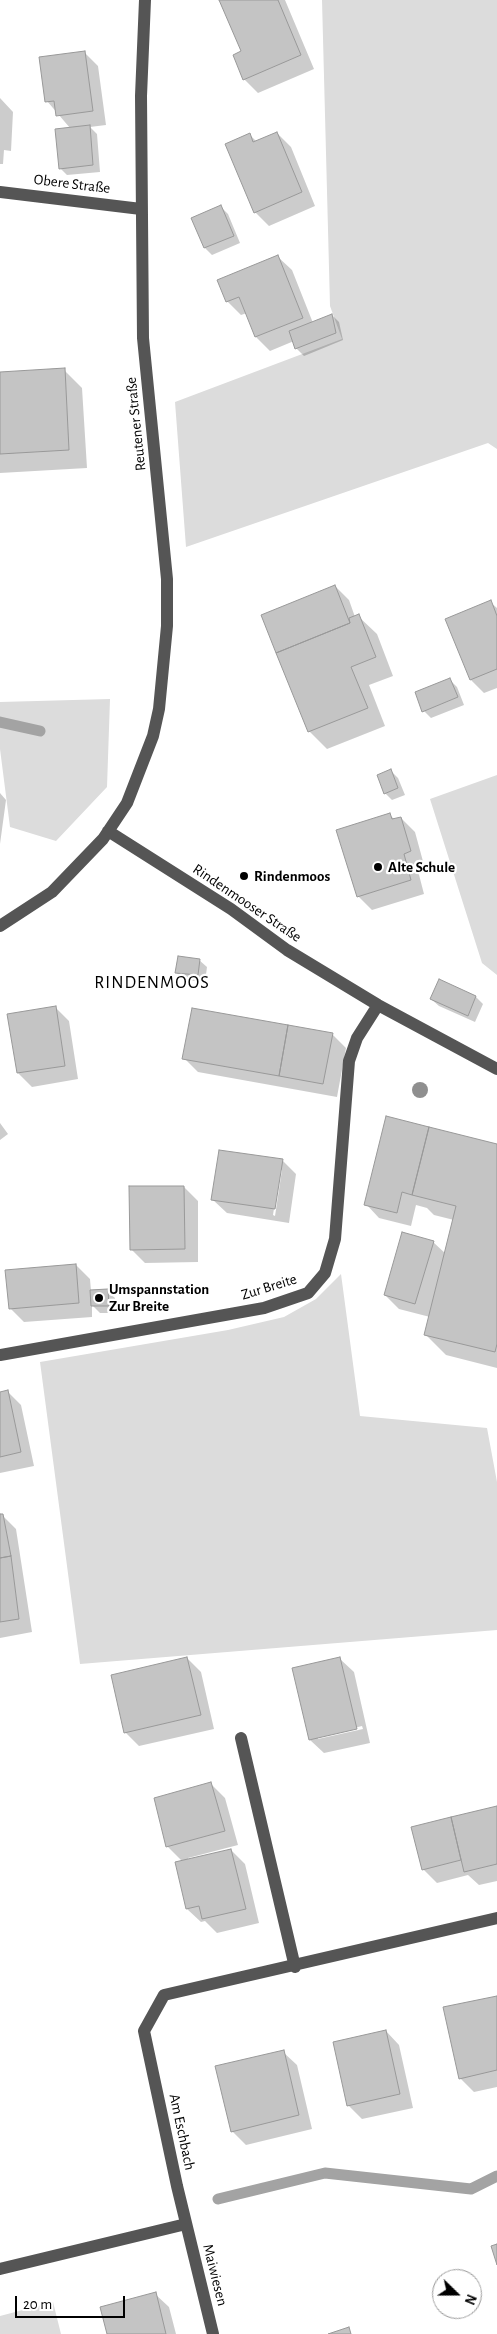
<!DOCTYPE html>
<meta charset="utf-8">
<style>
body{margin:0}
#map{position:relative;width:497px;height:2334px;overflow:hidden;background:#fff;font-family:"Alegreya Sans",sans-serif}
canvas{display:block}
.north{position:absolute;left:432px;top:2269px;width:50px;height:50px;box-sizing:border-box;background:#fff;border:1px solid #999;border-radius:50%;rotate:112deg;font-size:14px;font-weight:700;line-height:20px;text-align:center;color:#000}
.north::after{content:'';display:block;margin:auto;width:18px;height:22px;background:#000;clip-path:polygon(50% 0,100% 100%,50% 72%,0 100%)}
.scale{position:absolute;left:15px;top:2296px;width:110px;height:22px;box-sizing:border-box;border:2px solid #000;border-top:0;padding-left:6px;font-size:15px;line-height:18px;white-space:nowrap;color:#000;-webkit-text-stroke:4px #fff;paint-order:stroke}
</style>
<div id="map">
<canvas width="497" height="2334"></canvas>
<div class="north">N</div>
<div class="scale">20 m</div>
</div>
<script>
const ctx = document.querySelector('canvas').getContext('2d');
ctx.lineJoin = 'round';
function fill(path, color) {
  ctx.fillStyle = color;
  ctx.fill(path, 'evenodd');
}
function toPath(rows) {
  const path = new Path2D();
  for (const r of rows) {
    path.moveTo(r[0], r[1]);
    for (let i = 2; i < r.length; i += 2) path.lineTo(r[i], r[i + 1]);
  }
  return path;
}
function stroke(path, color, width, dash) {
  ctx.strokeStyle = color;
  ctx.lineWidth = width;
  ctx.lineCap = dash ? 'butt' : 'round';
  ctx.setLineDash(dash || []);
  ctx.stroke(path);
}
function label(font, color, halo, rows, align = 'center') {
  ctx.font = font + ' "Alegreya Sans",sans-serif';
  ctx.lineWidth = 4.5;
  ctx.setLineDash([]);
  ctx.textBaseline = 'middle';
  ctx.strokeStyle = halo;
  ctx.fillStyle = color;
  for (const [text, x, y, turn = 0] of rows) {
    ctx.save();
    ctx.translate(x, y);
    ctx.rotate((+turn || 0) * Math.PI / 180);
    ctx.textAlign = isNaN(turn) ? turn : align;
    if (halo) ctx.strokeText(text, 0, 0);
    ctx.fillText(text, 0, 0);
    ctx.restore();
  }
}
const green = toPath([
 [322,0,497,0,497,449,488,443,186,547,175,402,342,339,330,306],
 [110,699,107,787,56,841,10,827,0,749,0,702],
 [497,775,497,975,482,963,430,799],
 [341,1274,360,1416,487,1428,497,1482,497,1630,80,1664,40,1362,228,1330,284,1317,316,1299],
 [53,2302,61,2334,0,2334,0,2316]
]);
const shadow = toPath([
 [221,0,285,0,314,69,258,93,244,79,243,52],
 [84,52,98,66,106,125,90,127,97,134,100,172,67,175,60,168,70,128,47,101],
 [0,98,13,112,11,151,4,150,3,164,0,164],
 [277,133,291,147,315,206,269,226,255,212,250,135,257,142],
 [221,207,228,214,240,243,212,255,205,248,193,219],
 [278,257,292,270,313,323,332,315,339,322,343,340,304,356,296,348,294,341,270,351,256,337,247,313,241,315,227,301],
 [64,370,82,388,87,468,0,473,0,373],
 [335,586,349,600,355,617,358,616,377,634,393,676,369,685,385,726,327,749,309,731],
 [490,602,497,608,497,688,484,693,471,680],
 [450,680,457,687,464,705,431,718,424,711],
 [391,771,398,778,405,795,392,800,385,793],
 [0,793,6,800,0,844],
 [390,815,395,820,401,818,415,832,424,865,417,867,424,894,372,910,358,896],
 [199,960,207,967,205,982,184,980,177,973],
 [440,981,476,997,483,1004,475,1022,439,1006,431,999],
 [55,1007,69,1021,78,1079,32,1087,18,1073],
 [332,1034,346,1048,337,1097,198,1072,184,1058],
 [0,1123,8,1134,0,1140],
 [497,1145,497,1368,446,1355,425,1334,430,1317,399,1309,385,1295,433,1242,446,1254,454,1220,434,1215,427,1208,416,1205,411,1226,379,1218,366,1204],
 [282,1160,296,1174,289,1223,227,1213,213,1200],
 [280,1170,282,1170,275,1216,273,1215],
 [184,1187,198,1201,198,1262,145,1263,131,1249],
 [76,1265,90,1279,91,1291,107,1291,115,1298,115,1313,100,1313,92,1305,92,1317,24,1322,10,1308],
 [7,1391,21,1405,34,1466,0,1473,0,1393],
 [2,1515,16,1529,32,1632,0,1638,0,1516],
 [187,1658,201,1672,214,1729,139,1746,125,1732],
 [340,1659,354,1672,370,1743,324,1753,310,1740],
 [362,1726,363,1729,318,1739,318,1737],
 [211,1784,225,1798,238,1845,188,1858,188,1860,231,1850,245,1864,259,1923,217,1933,205,1921,201,1922,187,1909,183,1862,167,1846],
 [497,1807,497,1881,479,1885,468,1875,437,1883,423,1869,412,1828],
 [497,1997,497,2087,474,2092,460,2078],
 [386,2031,399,2045,413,2108,362,2119,348,2105],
 [283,2052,297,2065,312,2129,246,2145,232,2131],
 [155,2294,169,2307,176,2334,109,2334]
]);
const stream = toPath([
 [0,722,40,731],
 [218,2199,325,2173,471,2189,497,2176]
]);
const building = toPath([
 [219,0,278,0,301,55,243,80,233,55,241,51,219,0],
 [85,51,93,111,56,116,54,101,45,102,39,57,85,51],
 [90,125,93,165,59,169,55,129,90,125],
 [277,132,302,192,254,213,225,144,250,133,253,142,277,132],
 [221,205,234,236,204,248,191,218,221,205],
 [278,255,303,318,255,337,239,297,226,302,217,280,278,255],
 [332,314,336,333,295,349,289,331,332,314],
 [65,368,69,450,0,454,0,372,65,368],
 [335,585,350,623,276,653,261,615,335,585],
 [491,600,497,616,497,669,470,680,445,619,491,600],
 [359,614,376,657,351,667,368,708,308,732,276,653,350,623,349,618,359,614],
 [450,678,458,697,422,712,415,692,450,678],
 [391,769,398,788,384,794,377,775,391,769],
 [390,813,392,819,401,817,411,851,404,854,411,880,357,897,336,830,390,813],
 [178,956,200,959,198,975,175,973,178,956],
 [439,979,476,996,468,1016,430,999,439,979],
 [56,1006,65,1066,17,1073,7,1014,56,1006],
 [192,1008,288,1025,279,1076,182,1059,192,1008],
 [288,1025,333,1033,323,1084,279,1076,288,1025],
 [386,1116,429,1127,412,1195,402,1192,397,1213,364,1205,386,1116],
 [429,1127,497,1144,497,1344,495,1352,424,1335,456,1206,412,1195,429,1127],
 [219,1150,283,1159,275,1209,211,1200,219,1150],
 [129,1186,184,1186,185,1249,130,1250,129,1186],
 [402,1232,434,1241,415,1304,384,1295,402,1232],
 [76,1264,79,1303,9,1309,5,1270,76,1264],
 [108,1289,109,1306,91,1306,90,1290,108,1289],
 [8,1390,21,1452,0,1457,0,1392,8,1390],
 [0,1514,3,1514,11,1556,0,1558,0,1514],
 [11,1556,19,1619,0,1622,0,1558,11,1556],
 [187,1657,201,1715,124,1733,111,1675,187,1657],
 [340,1657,357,1729,309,1740,292,1668,340,1657],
 [211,1782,225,1831,166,1847,154,1798,211,1782],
 [497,1806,497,1864,464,1872,451,1817,497,1806],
 [451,1817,461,1860,422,1870,411,1827,451,1817],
 [231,1849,246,1909,202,1919,199,1906,186,1909,175,1862,231,1849],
 [497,1996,497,2070,459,2079,443,2007,497,1996],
 [386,2030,400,2094,347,2106,333,2042,386,2030],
 [284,2050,299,2115,231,2132,215,2066,284,2050],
 [497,2244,497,2265,491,2246,497,2244],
 [156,2292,166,2334,107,2334,100,2307,156,2292],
 [349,2327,351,2334,328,2334,349,2327]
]);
const minor = toPath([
 [0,192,141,209],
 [108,831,231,909,287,950,378,1005,497,1069],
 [0,926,52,892,103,839,127,803,153,736,159,709,167,626,167,579,143,338,141,96,145,0],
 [0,1355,264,1308,308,1293,325,1273,335,1239,349,1061,357,1038,378,1005],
 [241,1738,295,1967],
 [0,2269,186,2224],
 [213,2334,177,2186,144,2031,164,1995,497,1918]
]);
const trees = [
 [420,1090]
];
const markers = [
 [378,867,5,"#000"],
 [244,876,5,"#000"],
 [99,1298,5,"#000"]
];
const streetNames = [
 ["Obere Straße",72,184,7],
 ["Reutener Straße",136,424,-96],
 ["Rindenmooser Straße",247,903,34],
 ["Zur Breite",269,1287,-17],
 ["Am Eschbach",182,2132,78],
 ["Maiwiesen",215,2275,76]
];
const poiNames = [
 ["Alte Schule",388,867],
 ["Rindenmoos",254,876],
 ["Umspannstation",109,1289],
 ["Zur Breite",109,1306]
];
const quarterNames = [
 ["RINDENMOOS",152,983]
];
fill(green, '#dcdcdc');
fill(shadow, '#0003');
stroke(stream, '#a3a3a3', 11);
fill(building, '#c4c4c4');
stroke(building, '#999', 1);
stroke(minor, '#555', 12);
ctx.fillStyle = '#8f8f8f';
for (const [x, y] of trees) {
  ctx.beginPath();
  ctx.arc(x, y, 8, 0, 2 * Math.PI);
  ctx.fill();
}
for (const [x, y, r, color] of markers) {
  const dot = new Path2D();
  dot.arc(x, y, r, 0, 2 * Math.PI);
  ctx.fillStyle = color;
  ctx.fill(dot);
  stroke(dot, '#fff', 2);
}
label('15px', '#000', '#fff', streetNames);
label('bold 15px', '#000', '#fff', poiNames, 'left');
ctx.letterSpacing = '1px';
label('18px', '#000', '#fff', quarterNames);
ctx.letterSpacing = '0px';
</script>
